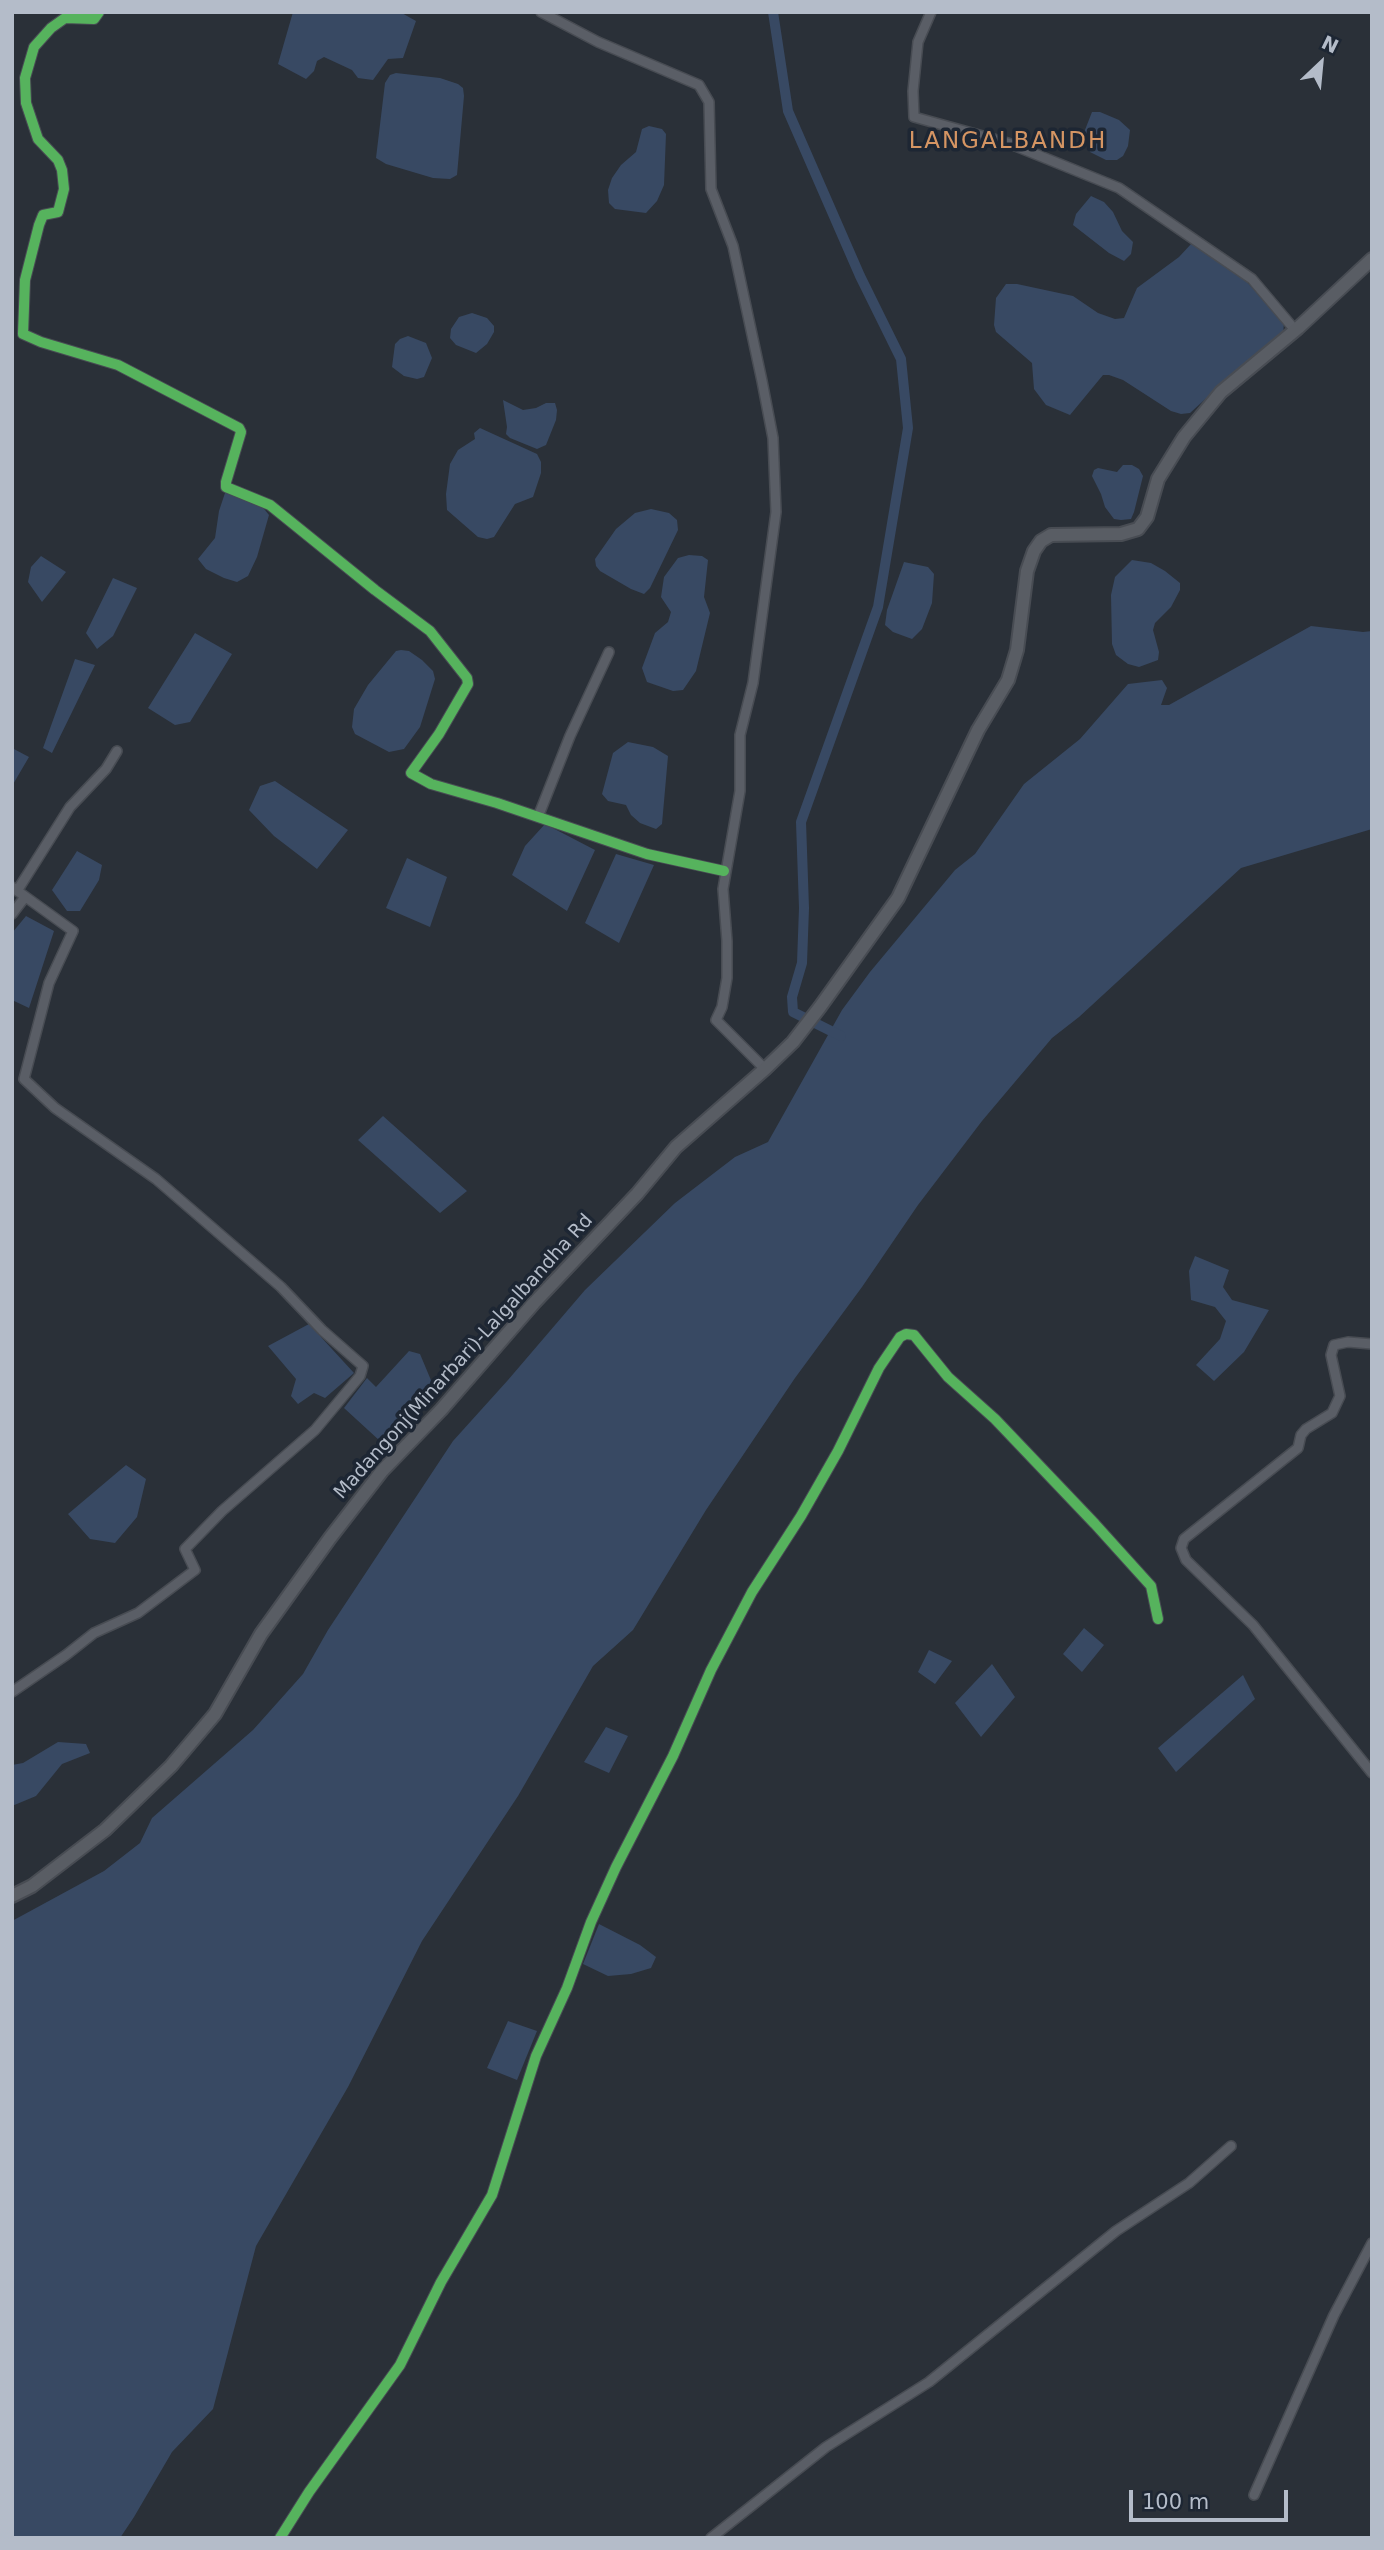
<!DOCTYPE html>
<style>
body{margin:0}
#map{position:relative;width:1384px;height:2550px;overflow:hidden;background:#2a3038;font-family:"DejaVu Sans",sans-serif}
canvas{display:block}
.frame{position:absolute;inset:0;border:14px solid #b4bcc9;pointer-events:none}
.north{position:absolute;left:1286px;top:28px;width:70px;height:70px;-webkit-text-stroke:5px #1d2633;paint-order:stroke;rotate:26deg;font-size:19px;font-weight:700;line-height:28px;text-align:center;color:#b4bcc9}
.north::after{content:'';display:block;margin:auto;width:24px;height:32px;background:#b4bcc9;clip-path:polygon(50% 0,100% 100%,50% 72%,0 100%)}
.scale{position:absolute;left:1129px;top:2490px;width:159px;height:32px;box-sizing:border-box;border:4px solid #b4bcc9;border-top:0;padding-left:9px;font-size:21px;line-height:24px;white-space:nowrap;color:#b4bcc9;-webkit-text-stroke:5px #1d2633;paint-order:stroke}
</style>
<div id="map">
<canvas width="1384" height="2550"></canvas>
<div class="frame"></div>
<div class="north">N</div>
<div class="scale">100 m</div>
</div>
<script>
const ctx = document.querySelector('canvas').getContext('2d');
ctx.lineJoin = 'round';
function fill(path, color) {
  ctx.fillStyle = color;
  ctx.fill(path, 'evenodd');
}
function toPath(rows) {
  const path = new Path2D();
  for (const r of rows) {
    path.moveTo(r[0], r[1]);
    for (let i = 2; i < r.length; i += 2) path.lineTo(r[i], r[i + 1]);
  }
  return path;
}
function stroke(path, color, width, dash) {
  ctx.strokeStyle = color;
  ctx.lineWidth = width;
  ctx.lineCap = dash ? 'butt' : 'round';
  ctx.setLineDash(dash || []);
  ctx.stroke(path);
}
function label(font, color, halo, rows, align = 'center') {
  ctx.font = font + ' "DejaVu Sans",sans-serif';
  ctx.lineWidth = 7;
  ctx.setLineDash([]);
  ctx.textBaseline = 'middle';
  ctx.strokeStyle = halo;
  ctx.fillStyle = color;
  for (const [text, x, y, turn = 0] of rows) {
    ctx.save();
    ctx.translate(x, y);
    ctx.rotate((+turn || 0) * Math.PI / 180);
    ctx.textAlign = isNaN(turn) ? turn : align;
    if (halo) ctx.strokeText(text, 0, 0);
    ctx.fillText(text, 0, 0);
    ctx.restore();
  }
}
const water = toPath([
 [293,12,400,12,416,21,403,58,388,59,373,80,358,78,352,70,324,57,317,61,314,71,306,79,278,64],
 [396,73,440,78,458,84,463,88,464,96,457,175,450,179,433,178,386,164,376,158,385,83,390,75],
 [1092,112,1100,112,1119,120,1130,130,1128,146,1123,156,1117,160,1106,160,1090,152,1083,135],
 [649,126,662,129,666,134,664,185,657,201,646,213,615,209,609,203,608,190,612,178,621,165,636,152,642,129],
 [1091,196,1104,202,1113,212,1122,231,1133,242,1131,254,1124,261,1109,253,1073,225,1076,214],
 [1192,243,1246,281,1284,323,1283,334,1256,353,1190,413,1181,414,1171,411,1123,380,1109,375,1103,375,1070,415,1046,405,1034,389,1032,363,996,332,994,325,996,298,1006,284,1017,284,1073,296,1098,313,1115,319,1124,318,1137,288,1179,257],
 [472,313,487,318,494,326,494,332,487,344,476,353,456,345,450,338,451,329,459,317],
 [408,336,426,343,432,358,424,377,417,379,404,376,392,367,395,344,400,339],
 [503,400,523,410,536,408,546,403,555,403,557,410,556,420,546,445,537,449,510,438,506,434,507,427],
 [480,428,537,454,541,462,541,473,533,497,515,504,494,537,487,539,478,537,447,510,446,494,450,464,458,450,475,439,474,433],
 [1123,465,1132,465,1139,469,1143,476,1134,512,1131,519,1121,520,1114,519,1105,507,1101,494,1092,476,1094,470,1098,468,1117,472],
 [225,493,232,493,261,505,269,515,257,557,248,576,237,582,224,578,206,569,198,559,215,538,219,511],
 [651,509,669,513,677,520,678,530,650,588,644,594,631,589,600,571,596,566,595,559,616,529,635,513],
 [689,555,702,556,708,560,704,597,710,613,696,671,683,690,673,691,647,682,642,668,655,633,668,622,671,612,661,597,664,577,678,558],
 [41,556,66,572,42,602,28,582,31,567],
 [1132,560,1151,563,1165,571,1180,583,1180,590,1171,607,1155,623,1153,630,1159,652,1158,660,1139,667,1128,664,1116,655,1112,644,1111,595,1115,577],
 [904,562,928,567,934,574,932,603,922,629,912,639,893,632,885,625,887,610],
 [113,578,137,588,113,636,97,649,86,633],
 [1311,626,1363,632,1372,631,1372,829,1241,868,1079,1017,1052,1038,982,1121,918,1205,862,1287,795,1378,706,1510,633,1630,593,1666,518,1796,422,1941,348,2087,256,2246,213,2409,172,2452,134,2517,120,2538,12,2538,12,1921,104,1871,140,1843,152,1818,253,1730,303,1674,328,1630,453,1441,508,1380,585,1290,675,1203,735,1157,768,1142,842,1010,870,972,955,870,975,854,1024,784,1080,739,1128,684,1162,680,1167,688,1161,705,1169,705],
 [195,633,232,654,190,722,175,725,148,708],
 [401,650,409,651,422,660,433,671,435,679,420,727,404,749,389,752,355,734,352,727,354,709,368,685,396,651],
 [75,659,95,665,52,753,43,748],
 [628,742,653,747,668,756,662,824,656,829,640,823,631,815,626,805,608,801,602,794,613,753],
 [12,748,29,757,12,786],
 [275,781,348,830,317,869,274,836,249,810,260,786],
 [545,824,595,850,567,911,512,875,525,846],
 [77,851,102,865,99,880,80,911,67,911,52,890],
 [616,854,654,865,619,943,585,923],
 [407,858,447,877,430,927,386,908],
 [26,916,54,931,29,1008,12,1000,12,933],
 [383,1116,467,1191,440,1213,358,1140],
 [1195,1256,1229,1270,1223,1287,1232,1300,1269,1310,1244,1352,1214,1381,1196,1365,1220,1339,1226,1321,1215,1307,1191,1300,1189,1271],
 [309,1324,354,1373,325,1398,314,1393,298,1404,291,1396,296,1379,268,1346],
 [409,1351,420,1354,433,1385,420,1406,380,1441,344,1408,367,1378,376,1387],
 [126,1465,146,1479,137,1517,115,1543,90,1539,68,1514],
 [1084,1628,1104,1645,1082,1672,1063,1654],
 [929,1650,952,1661,935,1684,918,1672],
 [992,1664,1015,1697,981,1737,955,1703],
 [1243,1675,1255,1699,1176,1772,1158,1748],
 [606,1727,628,1736,609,1773,584,1762],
 [58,1742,86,1744,90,1753,62,1764,36,1796,12,1806,12,1765,23,1763],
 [599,1924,640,1945,656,1957,651,1968,631,1974,608,1976,583,1964],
 [508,2021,537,2031,517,2080,487,2068]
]);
const canal = toPath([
 [773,12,788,111,860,276,901,359,908,428,878,607,801,822,804,908,802,963,792,997,793,1012,841,1036]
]);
const street = toPath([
 [99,12,94,19,65,18,51,28,34,47,25,78,26,103,38,139,58,160,62,170,64,189,58,212,43,215,39,225,25,280,23,334,41,342,118,365,239,428,241,432,226,482,226,487,270,505,375,590,430,631,467,678,468,684,439,734,411,773,431,784,497,803,647,854,724,871],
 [541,12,598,42,699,85,709,102,711,189,733,246,762,381,773,438,776,512,753,683,740,735,740,791,723,889,727,941,727,978,722,1007,716,1020,765,1069],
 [931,12,918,42,913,91,914,117,1008,143,1119,188,1252,279,1295,330],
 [538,817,570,736,609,652],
 [12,887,73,931,49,983,24,1079,55,1108,156,1179,281,1287,322,1330,363,1366,360,1376,315,1430,222,1511,185,1549,195,1570,138,1613,94,1633,66,1655,12,1692],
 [17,891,70,807,106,769,117,751],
 [12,914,25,897],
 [1372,1344,1348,1342,1334,1345,1331,1355,1340,1396,1332,1413,1306,1429,1301,1435,1298,1448,1184,1539,1181,1548,1186,1560,1253,1625,1372,1773],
 [1254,2495,1334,2315,1372,2243],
 [280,2538,309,2492,400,2365,441,2282,492,2195,536,2056,567,1988,591,1922,616,1867,673,1756,711,1670,752,1592,801,1516,838,1451,879,1368,900,1337,906,1334,914,1335,948,1377,995,1419,1095,1524,1151,1586,1158,1619],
 [711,2538,826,2447,929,2382,1116,2231,1189,2183,1231,2146]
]);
const secondary = toPath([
 [12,1896,32,1886,105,1830,171,1766,215,1714,261,1634,330,1538,382,1471,441,1410,534,1303,637,1194,676,1147,765,1069,793,1042,820,1007,898,898,978,730,1008,680,1017,650,1027,571,1034,551,1041,541,1051,535,1121,534,1138,529,1147,517,1158,479,1184,437,1221,392,1298,328,1372,259]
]);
const cycleway = toPath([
 [99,12,94,19,65,18,51,28,34,47,25,78,26,103,38,139,58,160,62,170,64,189,58,212,43,215,39,225,25,280,23,334,41,342,118,365,239,428,241,432,226,482,226,487,270,505,375,590,430,631,467,678,468,684,439,734,411,773,431,784,497,803,647,854,724,871],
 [280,2538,309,2492,400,2365,441,2282,492,2195,536,2056,567,1988,591,1922,616,1867,673,1756,711,1670,752,1592,801,1516,838,1451,879,1368,900,1337,906,1334,914,1335,948,1377,995,1419,1095,1524,1151,1586,1158,1619]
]);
const streetNames = [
 ["Madangonj(Minarbari)-Lalgalbandha Rd",464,1357,-48]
];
const quarterNames = [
 ["LANGALBANDH",1008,142]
];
fill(water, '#384963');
stroke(canal, '#384963', 10);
stroke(street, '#484c53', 12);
stroke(secondary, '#484c53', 16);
stroke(street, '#5a5e66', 9);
stroke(secondary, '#595d64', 12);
stroke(cycleway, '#56b35d', 10);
label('19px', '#b4bcc9', '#1d2633', streetNames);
ctx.letterSpacing = '2px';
label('23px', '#d59563', '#1d2633', quarterNames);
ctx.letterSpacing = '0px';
</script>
